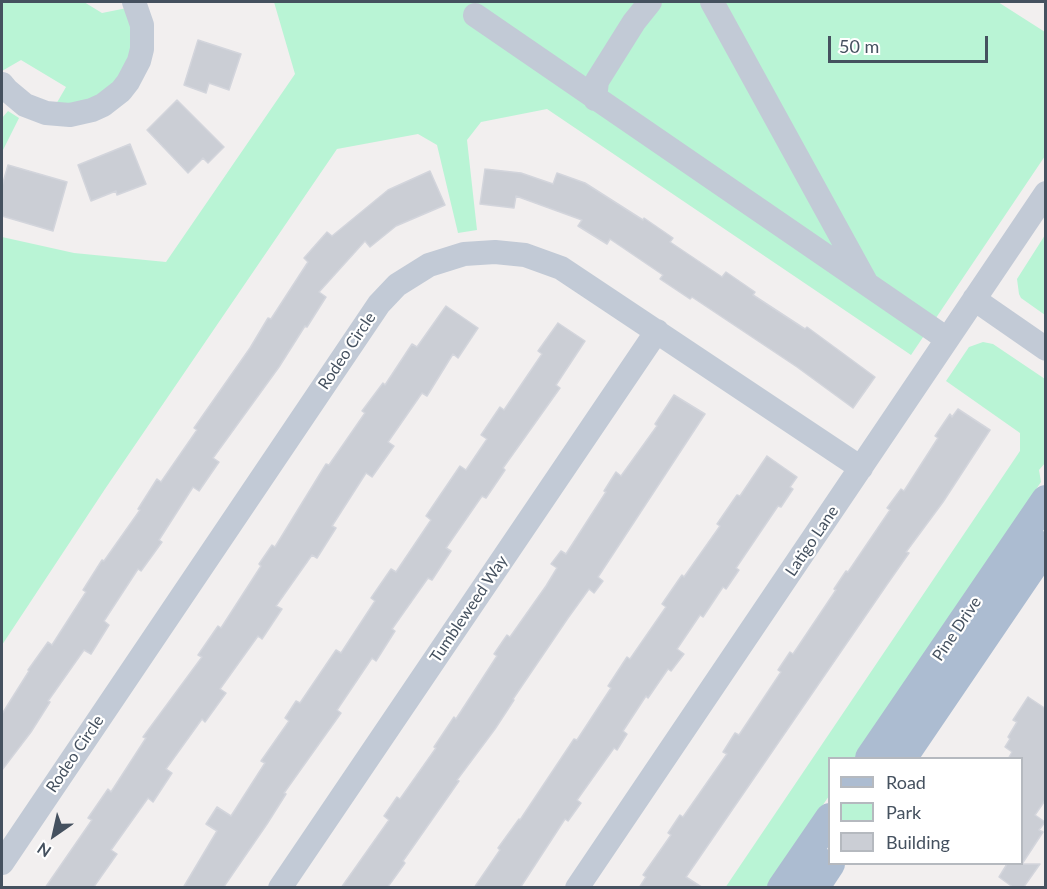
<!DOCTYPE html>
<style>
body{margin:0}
#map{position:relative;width:1047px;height:889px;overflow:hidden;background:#f2efef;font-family:Lato,sans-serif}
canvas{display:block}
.frame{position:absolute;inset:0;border:3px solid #45515f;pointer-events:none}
.legend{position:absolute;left:828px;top:757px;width:195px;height:108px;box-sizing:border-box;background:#fff;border:2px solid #b5b9bf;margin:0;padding:8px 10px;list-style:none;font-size:18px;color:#45515f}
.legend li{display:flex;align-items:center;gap:12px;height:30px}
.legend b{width:30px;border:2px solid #b5b9bf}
.north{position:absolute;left:24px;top:805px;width:60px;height:60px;-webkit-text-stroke:4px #fff;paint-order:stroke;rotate:214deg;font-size:16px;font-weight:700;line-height:24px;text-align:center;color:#45515f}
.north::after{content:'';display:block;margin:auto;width:21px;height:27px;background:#45515f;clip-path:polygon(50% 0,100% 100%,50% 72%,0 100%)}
.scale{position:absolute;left:828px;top:36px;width:160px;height:27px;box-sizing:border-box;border:3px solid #45515f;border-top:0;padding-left:8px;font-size:18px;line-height:21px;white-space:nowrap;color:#45515f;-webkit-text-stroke:4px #fff;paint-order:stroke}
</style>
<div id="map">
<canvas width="1047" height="889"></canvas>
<div class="frame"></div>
<ul class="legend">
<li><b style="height:8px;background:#acbcd1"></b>Road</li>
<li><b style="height:16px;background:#b9f4d5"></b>Park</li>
<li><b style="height:16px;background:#cbced5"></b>Building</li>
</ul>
<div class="north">N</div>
<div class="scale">50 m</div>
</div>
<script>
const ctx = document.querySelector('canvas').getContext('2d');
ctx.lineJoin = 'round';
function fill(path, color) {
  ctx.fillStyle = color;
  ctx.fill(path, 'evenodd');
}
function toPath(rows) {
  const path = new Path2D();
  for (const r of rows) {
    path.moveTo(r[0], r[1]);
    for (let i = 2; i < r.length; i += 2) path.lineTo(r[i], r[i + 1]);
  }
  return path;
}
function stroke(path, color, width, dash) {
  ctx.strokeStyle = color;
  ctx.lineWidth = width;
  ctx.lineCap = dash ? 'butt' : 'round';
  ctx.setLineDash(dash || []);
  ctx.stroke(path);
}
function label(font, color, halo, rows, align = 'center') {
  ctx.font = font + ' Lato,sans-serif';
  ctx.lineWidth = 4.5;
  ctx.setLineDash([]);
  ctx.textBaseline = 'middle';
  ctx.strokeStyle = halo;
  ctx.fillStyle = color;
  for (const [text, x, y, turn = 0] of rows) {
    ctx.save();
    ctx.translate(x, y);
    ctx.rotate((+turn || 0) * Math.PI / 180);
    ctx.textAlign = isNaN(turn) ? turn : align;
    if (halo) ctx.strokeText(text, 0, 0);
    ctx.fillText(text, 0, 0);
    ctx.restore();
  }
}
const green = toPath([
 [2,2,84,2,102,13,127,8,131,12,132,53,120,79,95,101,55,106,66,87,21,60,2,71],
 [274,2,998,2,1045,32,1045,156,911,355,547,109,481,122,467,140,477,230,458,233,437,145,418,134,337,149,105,489,2,645,2,237,74,253,166,262,295,74],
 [8,111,19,118,2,152,2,118],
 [1045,235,1045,315,1021,298,1019,294,1017,279],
 [983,342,993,344,1045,379,1046,462,1039,470,1041,482,855,758,830,758,829,796,767,887,725,888,1020,451,1020,433,946,381,969,347]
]);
const building = toPath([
 [198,40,241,54,229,90,209,83,206,93,184,85,198,40],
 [177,100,224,147,208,163,203,158,188,173,147,130,177,100],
 [130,144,146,184,117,195,116,191,91,201,78,165,130,144],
 [8,165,67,182,53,231,2,216,2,186,8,165],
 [485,169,521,173,553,184,557,173,585,183,643,220,644,218,673,238,670,242,722,277,726,272,755,292,753,295,805,329,807,327,875,377,853,408,797,367,692,297,690,299,660,279,663,275,610,239,607,244,578,226,582,220,516,196,514,208,480,204,485,169],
 [430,171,445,205,396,226,370,247,365,241,319,292,326,297,307,327,305,326,279,367,213,458,219,462,199,491,193,487,159,540,162,542,141,571,138,569,104,621,109,625,91,654,84,650,48,701,50,702,31,732,2,770,2,714,29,671,28,670,48,642,52,645,86,592,83,590,102,560,104,561,140,510,138,509,157,479,161,482,197,430,194,428,250,348,268,318,271,319,308,262,304,258,327,232,332,236,388,190,430,171],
 [446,306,478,328,458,358,453,354,427,396,422,393,388,442,394,446,372,477,366,473,332,526,336,528,317,558,312,555,276,606,282,609,262,639,258,636,220,689,226,693,205,722,202,719,166,769,172,773,153,802,148,798,111,850,117,854,93,888,45,888,92,820,88,818,108,789,111,792,146,738,143,737,202,657,198,655,218,626,221,628,261,566,259,564,272,545,275,547,326,464,329,465,365,413,362,411,383,383,385,385,412,344,417,347,446,306],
 [558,323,585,341,556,385,560,388,503,468,505,470,486,498,482,496,446,548,451,551,432,580,428,578,392,629,395,631,376,661,372,658,337,710,341,713,284,793,286,794,267,824,223,888,183,888,217,831,206,824,217,807,231,816,265,763,261,761,289,721,285,718,296,701,300,703,336,650,341,653,375,601,371,598,391,569,396,572,431,520,426,516,460,466,466,470,487,439,481,435,500,407,504,410,542,354,538,351,558,323],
 [674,395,705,414,598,577,603,581,594,593,589,589,568,618,513,699,514,700,495,729,457,780,459,781,403,861,405,863,387,888,341,888,389,820,384,816,397,797,400,799,436,748,434,747,454,717,456,719,497,656,494,654,507,635,510,637,546,586,557,568,551,564,561,551,566,554,606,492,604,491,616,472,621,476,657,426,655,424,674,395],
 [958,409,990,430,943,502,906,552,909,553,888,583,686,877,703,888,639,888,646,877,643,875,671,835,668,833,680,815,683,817,727,754,723,752,735,733,739,735,781,672,778,670,790,652,793,654,836,590,834,589,846,571,848,572,890,510,887,508,901,489,904,491,938,438,935,436,950,414,952,417,958,409],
 [767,456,797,477,790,487,793,489,781,507,778,506,736,568,739,570,726,589,723,587,703,617,700,615,677,649,684,654,671,671,668,669,648,698,646,696,623,731,627,734,617,750,614,748,577,800,581,803,568,821,565,819,520,888,474,888,500,850,498,848,519,819,520,820,574,739,577,740,611,688,608,686,627,657,630,659,666,607,662,604,682,575,684,577,720,526,717,524,737,495,740,496,767,456],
 [1028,697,1046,709,1046,799,1035,815,1045,822,1039,830,1043,832,1022,864,1040,864,1023,888,1014,888,999,877,1007,864,1022,864,1022,759,1008,759,1012,752,1005,747,1010,739,1008,737,1017,722,1013,720,1028,697]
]);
const minor = toPath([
 [712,2,866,282],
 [475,15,947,339],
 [2,84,7,90,25,105,46,113,70,115,92,110,103,105,121,91,128,82,139,61,142,49,142,25,134,2],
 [595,99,597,81,634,22,650,2],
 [974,299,1046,349],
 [2,863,379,304,397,285,429,265,464,254,495,252,525,255,561,268,861,468],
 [280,888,657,331],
 [577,888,1046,193]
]);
const major = toPath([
 [870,758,1046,500],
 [902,758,1046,546],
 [782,888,830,818],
 [814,888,830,864]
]);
const streetNames = [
 ["Rodeo Circle",347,351,-56],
 ["Latigo Lane",812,541,-56],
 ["Tumbleweed Way",469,609,-56],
 ["Pine Drive",957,629,-56],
 ["Rodeo Circle",75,754,-56]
];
fill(green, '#b9f4d5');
fill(building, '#cbced5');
stroke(building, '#d3d5dc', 1.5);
stroke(minor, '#c2cad6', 24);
stroke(major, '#acbcd1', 30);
label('16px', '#45515f', '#fff', streetNames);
</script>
